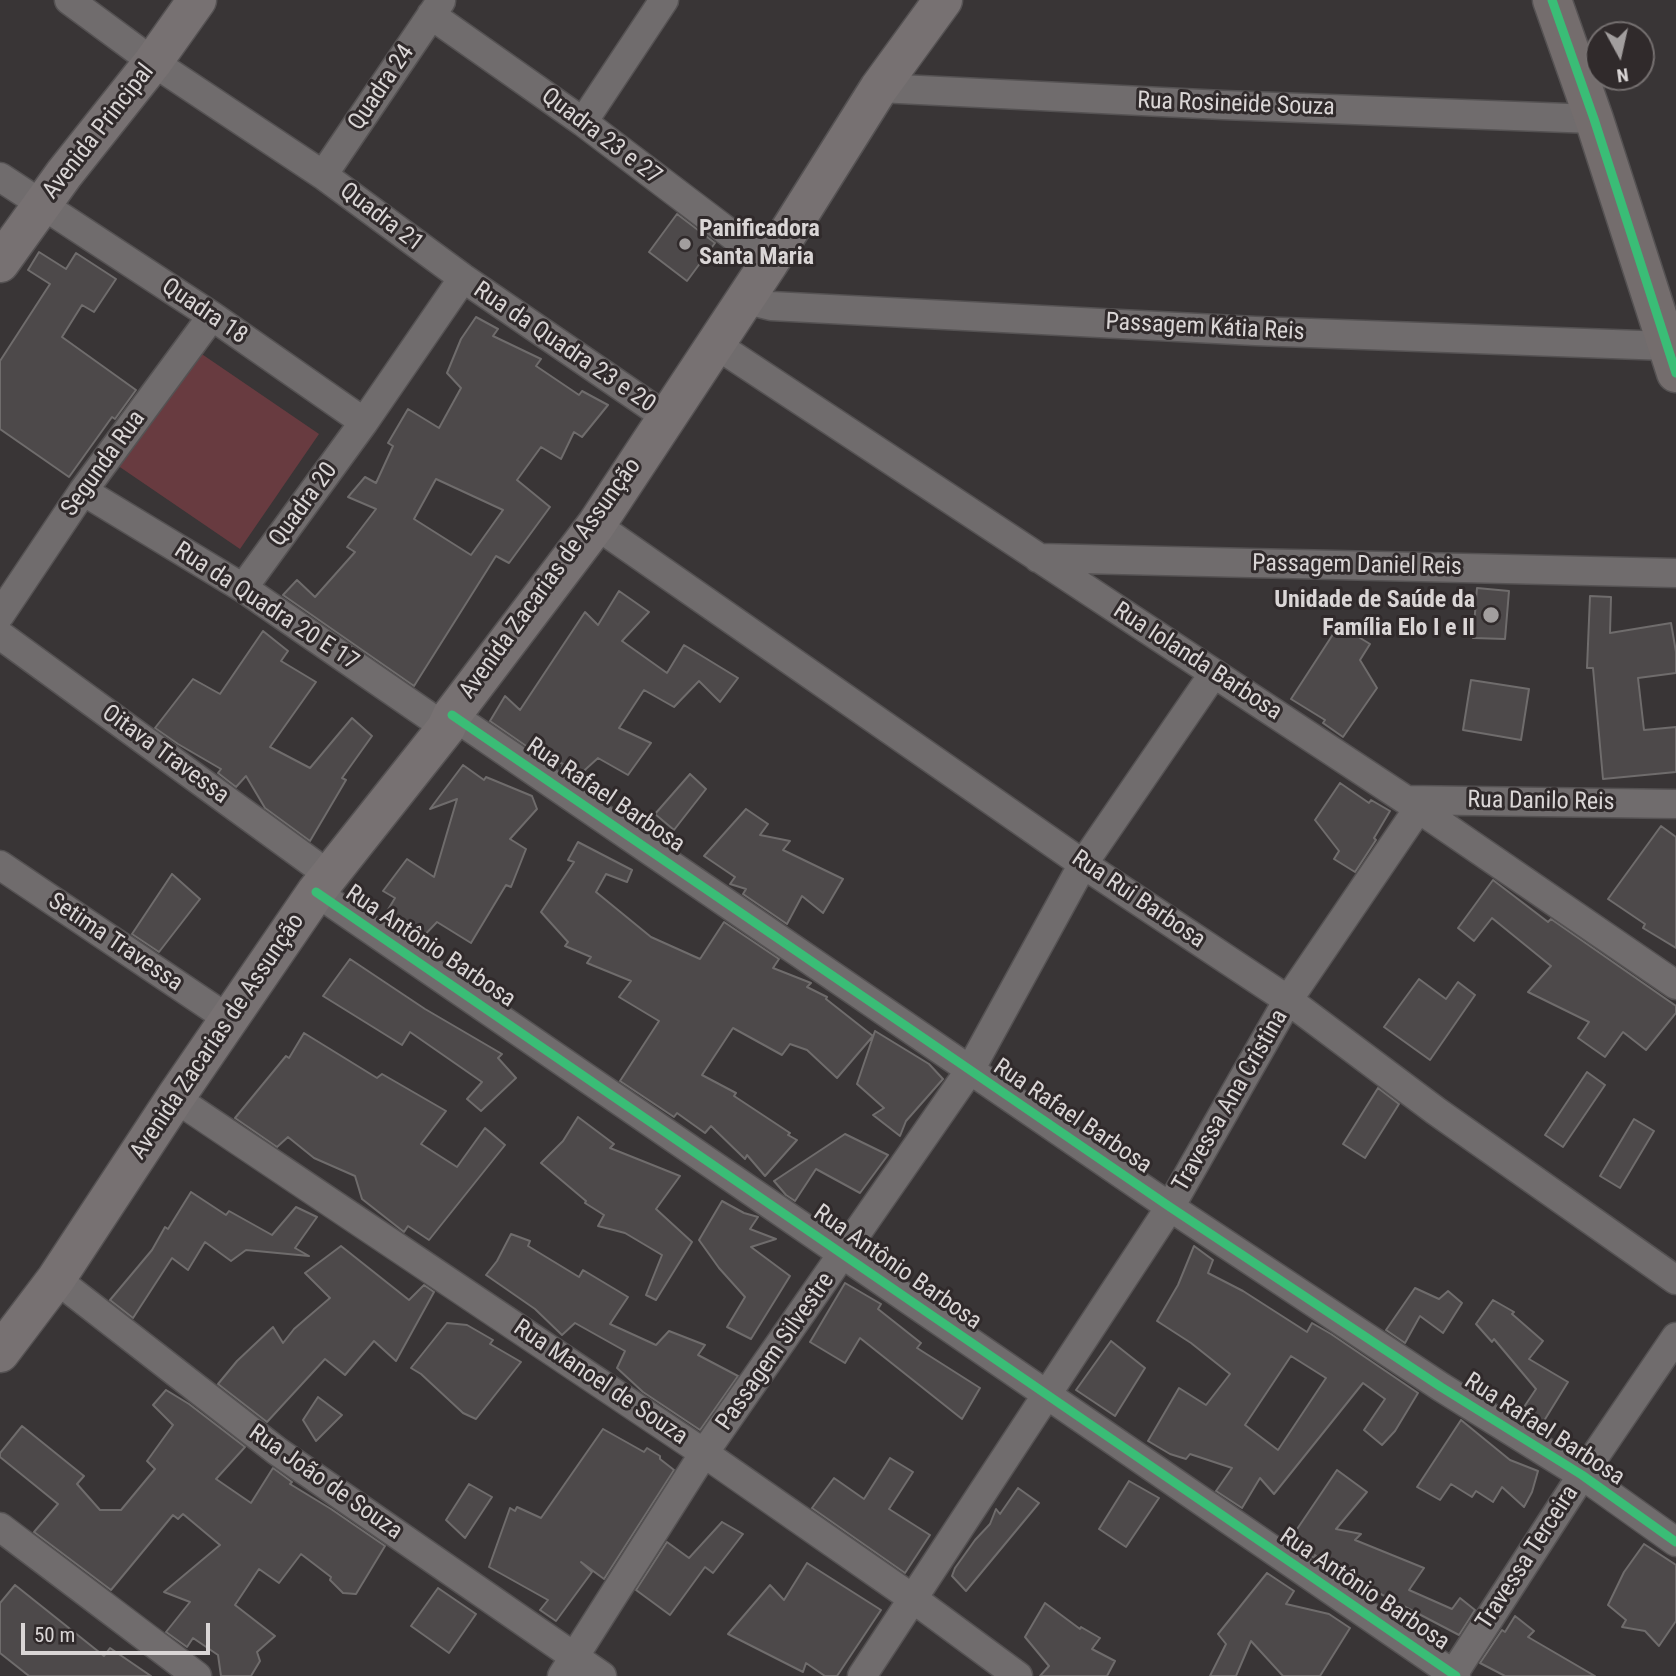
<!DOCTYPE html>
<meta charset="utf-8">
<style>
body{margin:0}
#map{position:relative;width:1676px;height:1676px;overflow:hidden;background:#393536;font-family:"Roboto Condensed",sans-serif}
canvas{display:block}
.north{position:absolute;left:1585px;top:21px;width:70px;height:70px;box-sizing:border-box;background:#302a2b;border:2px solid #746f6f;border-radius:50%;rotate:172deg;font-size:19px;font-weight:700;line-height:28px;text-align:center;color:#dad6d6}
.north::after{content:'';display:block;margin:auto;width:24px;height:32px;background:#a29e9e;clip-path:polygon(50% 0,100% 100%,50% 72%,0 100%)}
.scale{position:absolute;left:21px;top:1623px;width:189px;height:32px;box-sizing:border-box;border:4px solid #dad6d6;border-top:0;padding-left:9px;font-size:21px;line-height:24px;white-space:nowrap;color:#dad6d6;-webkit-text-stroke:5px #302a2b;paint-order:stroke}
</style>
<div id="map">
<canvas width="1676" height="1676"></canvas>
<div class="north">N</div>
<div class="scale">50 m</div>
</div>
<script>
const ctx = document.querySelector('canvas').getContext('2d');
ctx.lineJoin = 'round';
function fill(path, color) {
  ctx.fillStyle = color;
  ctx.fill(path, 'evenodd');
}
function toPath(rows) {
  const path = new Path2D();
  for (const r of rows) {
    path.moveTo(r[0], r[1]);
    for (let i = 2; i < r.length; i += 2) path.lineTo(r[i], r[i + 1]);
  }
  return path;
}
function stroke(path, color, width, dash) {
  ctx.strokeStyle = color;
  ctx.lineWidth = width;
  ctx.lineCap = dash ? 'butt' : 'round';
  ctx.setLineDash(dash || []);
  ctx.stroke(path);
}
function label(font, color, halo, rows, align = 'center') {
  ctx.font = font + ' "Roboto Condensed",sans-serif';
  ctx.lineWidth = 6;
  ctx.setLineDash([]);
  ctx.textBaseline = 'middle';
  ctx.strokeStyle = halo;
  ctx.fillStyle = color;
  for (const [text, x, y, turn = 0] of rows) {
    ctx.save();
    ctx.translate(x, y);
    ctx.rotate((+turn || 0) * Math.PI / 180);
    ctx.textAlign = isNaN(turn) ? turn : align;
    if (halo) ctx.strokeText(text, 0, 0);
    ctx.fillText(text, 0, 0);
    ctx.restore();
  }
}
const green = toPath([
 [190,346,319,434,240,549,111,461]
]);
const building = toPath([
 [677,214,715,243,687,281,649,252,677,214],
 [39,252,66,269,76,253,116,279,94,312,82,305,62,337,136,390,115,419,112,417,69,477,0,429,0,361,50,284,28,270,39,252],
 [476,317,498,329,493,336,541,359,536,366,579,395,582,391,608,405,582,437,574,432,561,459,541,447,517,480,550,507,509,563,496,556,414,686,283,595,297,580,315,597,355,552,347,547,376,509,348,497,365,477,376,483,393,446,388,443,408,409,439,428,461,388,447,373,461,339,476,317],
 [436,479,503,510,471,555,414,519,436,479],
 [1477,588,1509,591,1505,639,1473,638,1477,588],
 [619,591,649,612,622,641,667,673,684,645,738,678,720,702,699,681,674,707,644,690,619,728,651,743,628,775,598,758,575,779,561,769,563,764,532,750,490,721,505,696,520,710,585,612,598,625,619,591],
 [1590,596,1611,597,1610,633,1671,623,1676,652,1676,673,1638,678,1644,730,1676,727,1676,772,1603,779,1593,668,1587,668,1590,596],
 [1339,625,1370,644,1360,660,1377,688,1343,737,1323,723,1325,720,1291,699,1339,625],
 [263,631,288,651,281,661,316,682,270,747,310,768,352,718,372,736,342,778,346,780,310,841,265,808,246,776,236,787,218,773,221,769,178,744,155,728,193,679,220,694,263,631],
 [1471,680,1529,689,1521,740,1463,730,1471,680],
 [463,765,484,780,486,777,532,796,537,809,510,839,526,849,511,887,506,885,471,943,437,922,418,942,383,918,395,898,383,891,407,859,434,877,457,799,430,809,463,765],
 [690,774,706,789,674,830,655,814,690,774],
 [1340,783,1369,803,1371,800,1390,811,1374,838,1376,840,1355,872,1334,859,1339,851,1315,820,1340,783],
 [746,809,768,824,760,835,790,841,783,850,843,879,823,913,802,896,787,924,743,894,746,889,730,884,735,877,704,856,746,809],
 [1661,826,1676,837,1676,948,1643,928,1645,924,1608,899,1661,826],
 [578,842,632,870,627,882,606,874,596,892,651,937,700,959,724,922,779,959,773,968,811,983,807,987,827,997,826,999,873,1036,837,1078,807,1050,790,1044,782,1055,733,1028,702,1075,736,1093,734,1096,790,1133,788,1135,797,1140,765,1176,747,1155,745,1159,711,1126,705,1133,677,1113,674,1117,620,1081,659,1021,619,997,631,981,587,963,591,957,565,946,568,942,541,912,574,862,568,860,578,842],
 [172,874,200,899,159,952,132,934,172,874],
 [1493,880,1548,922,1551,919,1676,1006,1676,1013,1646,1050,1623,1032,1605,1057,1578,1038,1589,1022,1528,992,1551,966,1492,918,1474,941,1458,928,1493,880],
 [350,959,425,1009,502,1054,498,1058,516,1078,481,1111,467,1099,482,1082,410,1032,402,1045,323,996,350,959],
 [1419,979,1446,999,1458,982,1475,995,1430,1060,1384,1027,1419,979],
 [875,1031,929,1064,943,1079,906,1121,900,1136,873,1115,884,1108,857,1084,875,1031],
 [304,1033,377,1078,382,1074,446,1111,421,1144,457,1167,485,1128,505,1145,429,1240,408,1226,404,1232,362,1199,355,1176,314,1158,288,1137,277,1147,235,1118,286,1056,289,1058,304,1033],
 [1587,1072,1605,1085,1563,1147,1545,1135,1587,1072],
 [1378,1088,1399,1104,1365,1158,1343,1144,1378,1088],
 [578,1117,614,1144,610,1148,680,1176,656,1209,692,1242,656,1300,646,1295,662,1255,625,1233,598,1226,604,1215,585,1203,586,1201,541,1163,563,1141,578,1117],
 [1634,1119,1654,1131,1620,1188,1600,1176,1634,1119],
 [845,1134,888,1155,860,1193,816,1169,795,1201,786,1195,774,1181,845,1134],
 [191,1192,226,1215,229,1211,272,1235,296,1207,317,1217,295,1248,309,1256,246,1250,231,1261,205,1242,188,1270,172,1258,133,1318,110,1300,152,1250,165,1227,168,1229,191,1192],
 [722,1201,744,1213,758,1217,750,1229,776,1239,751,1247,790,1276,751,1339,727,1327,745,1297,719,1268,699,1240,722,1201],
 [511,1234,530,1241,528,1246,579,1277,583,1270,628,1297,610,1324,656,1345,669,1331,705,1345,698,1355,738,1376,700,1430,643,1392,617,1368,625,1351,575,1323,562,1335,535,1309,486,1275,497,1261,511,1234],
 [341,1246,409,1300,424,1285,434,1292,396,1361,374,1341,345,1375,325,1359,267,1422,218,1384,237,1361,273,1327,283,1343,294,1329,330,1298,305,1273,341,1246],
 [1194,1246,1213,1260,1208,1273,1243,1291,1307,1332,1312,1323,1331,1334,1418,1393,1395,1431,1382,1445,1364,1430,1385,1399,1363,1383,1274,1494,1260,1478,1242,1508,1216,1491,1232,1468,1190,1454,1186,1459,1170,1454,1148,1441,1179,1388,1206,1405,1230,1374,1191,1343,1157,1321,1178,1285,1194,1246],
 [1291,1356,1326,1378,1278,1450,1245,1425,1291,1356],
 [845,1283,881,1304,878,1309,921,1343,917,1348,980,1388,962,1419,860,1338,845,1363,810,1342,845,1283],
 [1415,1288,1439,1299,1448,1291,1462,1303,1443,1333,1420,1316,1405,1343,1386,1330,1415,1288],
 [1493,1300,1514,1312,1512,1314,1543,1341,1529,1359,1568,1382,1539,1429,1518,1416,1536,1389,1494,1339,1492,1342,1476,1324,1493,1300],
 [447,1323,467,1325,493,1340,490,1344,521,1362,476,1419,463,1413,421,1374,411,1368,447,1323],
 [1111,1341,1145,1368,1115,1416,1076,1390,1111,1341],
 [166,1390,189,1404,245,1447,216,1479,251,1503,273,1468,292,1482,290,1484,331,1509,385,1546,356,1594,343,1593,330,1580,331,1577,301,1554,279,1583,259,1569,235,1605,275,1636,257,1652,260,1661,251,1676,221,1676,218,1655,193,1638,187,1647,166,1632,190,1602,164,1592,220,1545,183,1514,178,1519,173,1515,111,1590,34,1532,58,1504,0,1457,0,1453,22,1426,84,1476,77,1484,100,1510,121,1510,155,1469,147,1461,173,1425,153,1405,166,1390],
 [318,1397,342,1415,316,1441,303,1420,318,1397],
 [1461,1420,1510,1460,1538,1471,1532,1492,1524,1507,1502,1487,1493,1502,1476,1491,1472,1497,1451,1484,1440,1500,1417,1487,1461,1420],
 [603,1429,644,1452,647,1448,660,1456,660,1459,674,1470,604,1579,581,1562,592,1572,556,1621,540,1610,548,1600,489,1567,510,1508,515,1511,517,1507,541,1518,603,1429],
 [890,1458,913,1472,889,1509,930,1535,905,1573,812,1508,834,1478,864,1499,890,1458],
 [1337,1470,1367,1492,1336,1529,1361,1534,1355,1540,1424,1568,1409,1590,1452,1609,1460,1598,1475,1610,1459,1635,1331,1568,1330,1569,1315,1555,1314,1558,1289,1541,1337,1470],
 [1129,1481,1159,1498,1126,1547,1099,1529,1129,1481],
 [469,1484,492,1497,465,1538,446,1520,469,1484],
 [1018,1488,1039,1503,966,1591,952,1576,955,1568,975,1540,990,1524,996,1509,1000,1514,1018,1488],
 [722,1522,743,1534,713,1573,705,1567,670,1615,636,1590,667,1542,689,1558,722,1522],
 [1644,1544,1676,1565,1676,1621,1659,1646,1645,1631,1622,1627,1626,1620,1608,1605,1624,1572,1644,1544],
 [807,1563,881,1610,837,1676,825,1676,806,1663,803,1672,728,1634,770,1585,784,1600,807,1563],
 [1267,1573,1294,1591,1286,1604,1329,1614,1350,1628,1320,1676,1283,1676,1251,1641,1236,1676,1210,1676,1226,1644,1218,1634,1267,1573],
 [15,1585,104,1656,110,1648,151,1676,29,1676,0,1653,0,1603,15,1585],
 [438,1588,476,1614,449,1653,411,1626,438,1588],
 [1045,1603,1080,1629,1081,1627,1100,1638,1092,1649,1115,1661,1107,1676,1040,1676,1049,1666,1025,1637,1045,1603],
 [1515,1616,1534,1631,1528,1637,1595,1676,1505,1676,1480,1663,1502,1630,1505,1632,1515,1616]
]);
const street = toPath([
 [69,0,153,62,323,175,463,278,666,417],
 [431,15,583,122,769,263],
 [879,88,1223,105,1594,119],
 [583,122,664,0],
 [323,175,441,1],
 [0,177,212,316,364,422],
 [743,299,771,306,1255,331,1667,346],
 [715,344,1406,800,1676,985],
 [83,491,243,588,446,728],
 [596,525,1083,864,1288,1000,1436,1111,1676,1280],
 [1038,558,1676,573],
 [243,588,364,422,463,278],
 [0,615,83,491,212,316],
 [0,635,329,875],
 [452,715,1170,1207,1441,1387,1582,1475,1676,1542],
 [1406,800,1676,804],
 [0,865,230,1020],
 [316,892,1456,1676],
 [175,1098,704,1453,912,1598,1018,1676],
 [56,1279,277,1451,602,1676],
 [0,1527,197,1676],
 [562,1676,704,1453,970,1070,1083,864,1214,673],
 [862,1676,1170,1207,1288,1000,1418,809],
 [1452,1676,1582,1475,1676,1337]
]);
const secondary = toPath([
 [0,263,64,174,153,62,197,0],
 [0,1353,56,1279,175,1098,316,892,446,728,452,715,596,525,769,263,879,88,943,0]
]);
const primary = toPath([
 [1552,0,1594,119,1676,373]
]);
const cycleway = toPath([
 [1552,0,1594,119,1676,373],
 [452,715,1170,1207,1441,1387,1582,1475,1676,1542],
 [316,892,1456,1676]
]);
const markers = [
 [685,244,7,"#a29e9e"],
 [1491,615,9,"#a29e9e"]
];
const streetNames = [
 ["Quadra 24",382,88,-56],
 ["Rua Rosineide Souza",1236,105,2],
 ["Avenida Principal",99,132,-52],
 ["Quadra 23 e 27",601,137,37],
 ["Quadra 21",381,218,37],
 ["Quadra 18",204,312,34],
 ["Passagem Kátia Reis",1205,328,3],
 ["Rua da Quadra 23 e 20",564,348,34],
 ["Segunda Rua",104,464,-54],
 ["Quadra 20",304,505,-54],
 ["Passagem Daniel Reis",1357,566,1],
 ["Avenida Zacarias de Assunção",551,579,-54],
 ["Rua da Quadra 20 E 17",266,607,33],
 ["Rua Iolanda Barbosa",1197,662,33],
 ["Oitava Travessa",165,755,36],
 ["Rua Rafael Barbosa",605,796,34],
 ["Rua Danilo Reis",1541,802,1],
 ["Rua Rui Barbosa",1138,900,34],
 ["Setima Travessa",115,943,34],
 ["Rua Antônio Barbosa",430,947,34],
 ["Avenida Zacarias de Assunção",218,1037,-56],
 ["Travessa Ana Cristina",1231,1101,-60],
 ["Rua Rafael Barbosa",1072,1117,34],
 ["Rua Antônio Barbosa",897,1268,35],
 ["Passagem Silvestre",776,1352,-55],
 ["Rua Manoel de Souza",600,1383,34],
 ["Rua Rafael Barbosa",1544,1430,33],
 ["Rua João de Souza",325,1483,35],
 ["Travessa Terceira",1528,1558,-57],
 ["Rua Antônio Barbosa",1364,1590,34]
];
const poiNames = [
 ["Panificadora",699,230],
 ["Santa Maria",699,258],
 ["Unidade de Saúde da",1475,601,"right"],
 ["Família Elo I e II",1475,629,"right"]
];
fill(green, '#683b40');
fill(building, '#4d494a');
stroke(building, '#6f6c6c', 2);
stroke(street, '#555253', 31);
stroke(secondary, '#555253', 41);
stroke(primary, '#555253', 41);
stroke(street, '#706c6d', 28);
stroke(secondary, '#777172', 38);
stroke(primary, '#746d6d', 38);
stroke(cycleway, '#3abd76', 9);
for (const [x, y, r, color] of markers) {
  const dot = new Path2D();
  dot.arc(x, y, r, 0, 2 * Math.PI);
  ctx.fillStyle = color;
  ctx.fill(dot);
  stroke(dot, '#302a2b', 2.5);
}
label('24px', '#dad6d6', '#302a2b', streetNames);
label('bold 24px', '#dad6d6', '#302a2b', poiNames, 'left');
</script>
